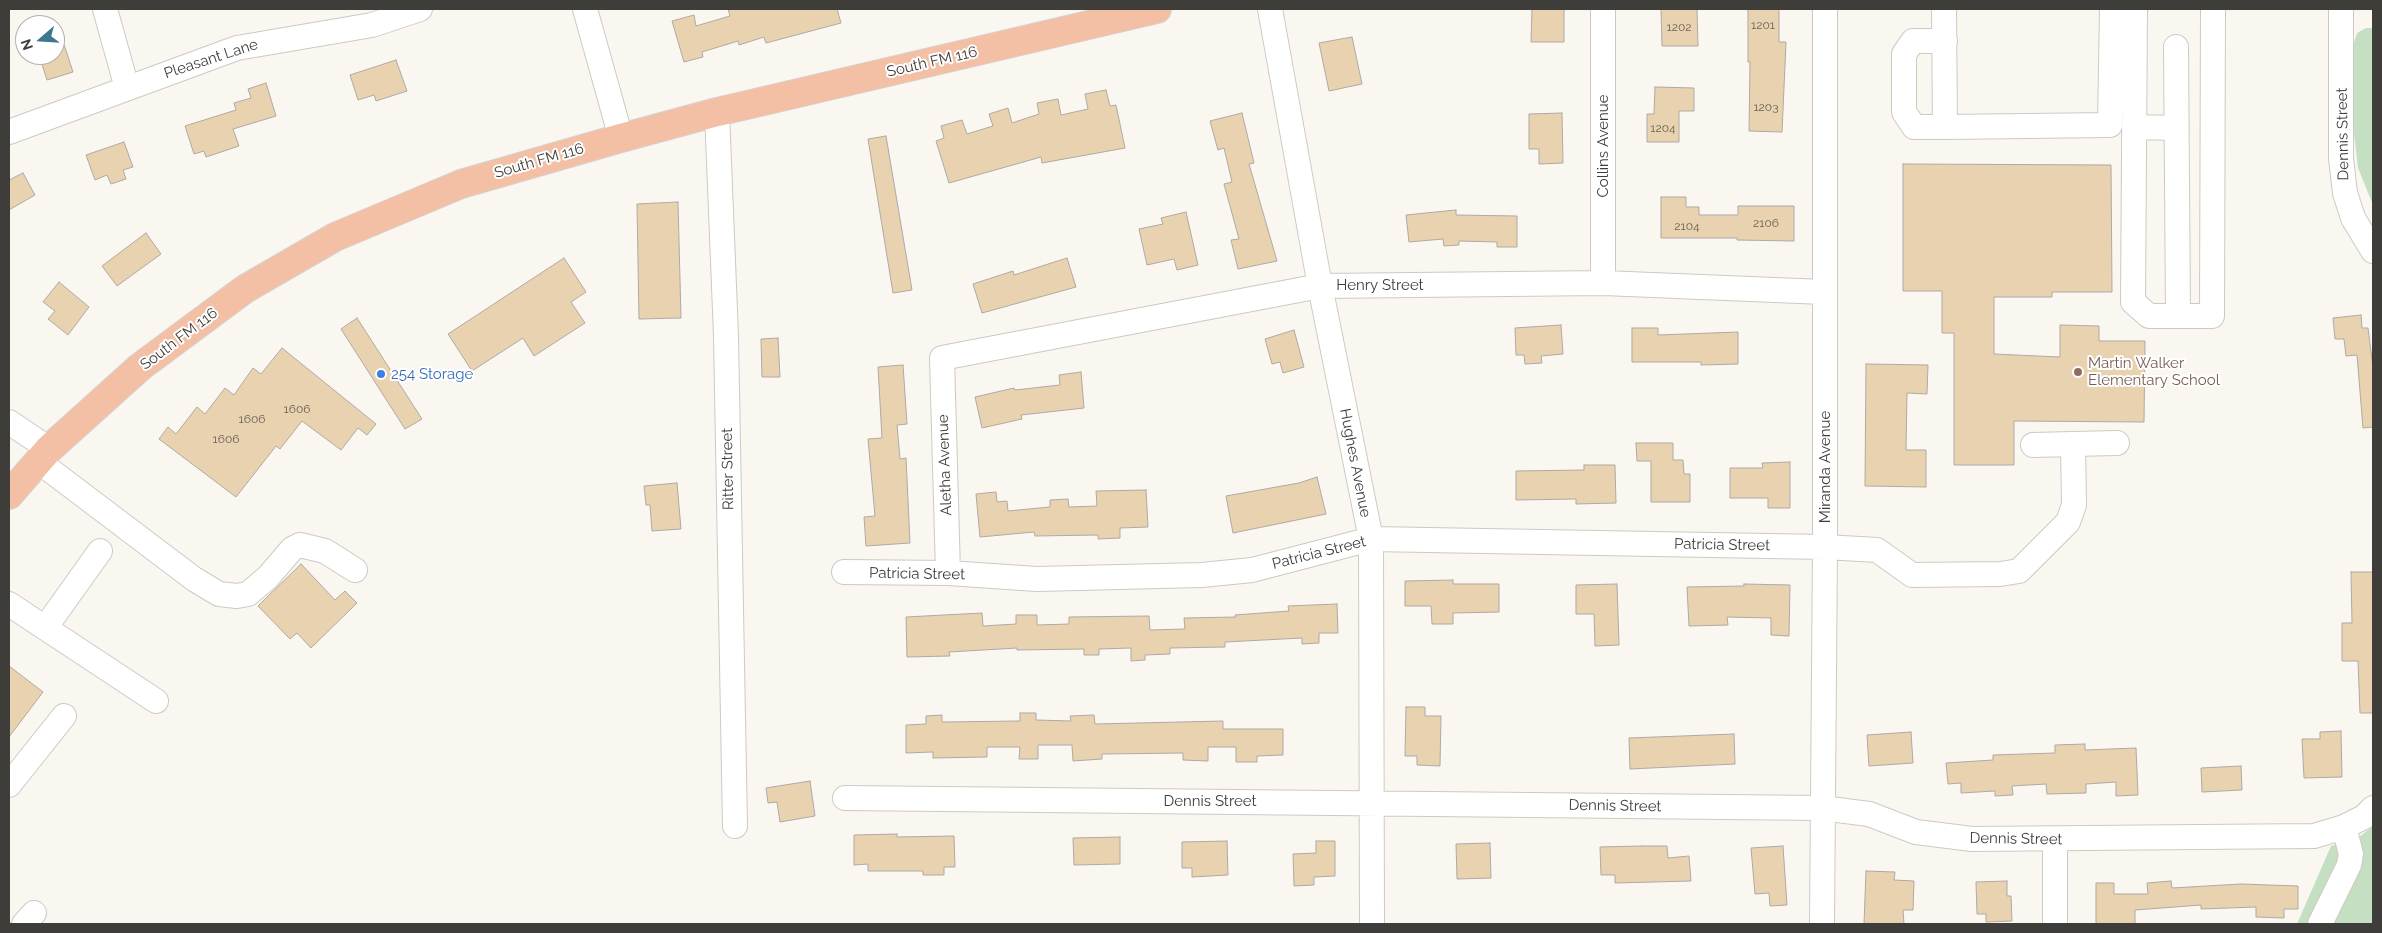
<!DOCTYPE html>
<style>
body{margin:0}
#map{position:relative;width:2382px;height:933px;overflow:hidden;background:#faf6f0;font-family:Raleway,sans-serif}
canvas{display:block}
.frame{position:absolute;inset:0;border:10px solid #3e3d3a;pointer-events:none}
.north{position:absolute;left:15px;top:15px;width:50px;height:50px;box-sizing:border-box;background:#fff;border:1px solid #b2b1b0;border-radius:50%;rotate:251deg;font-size:14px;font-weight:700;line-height:20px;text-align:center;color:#3e3d3a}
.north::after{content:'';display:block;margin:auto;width:18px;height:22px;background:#3d7790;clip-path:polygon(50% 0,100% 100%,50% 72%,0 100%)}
</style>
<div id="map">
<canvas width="2382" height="933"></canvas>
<div class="frame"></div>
<div class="north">N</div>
</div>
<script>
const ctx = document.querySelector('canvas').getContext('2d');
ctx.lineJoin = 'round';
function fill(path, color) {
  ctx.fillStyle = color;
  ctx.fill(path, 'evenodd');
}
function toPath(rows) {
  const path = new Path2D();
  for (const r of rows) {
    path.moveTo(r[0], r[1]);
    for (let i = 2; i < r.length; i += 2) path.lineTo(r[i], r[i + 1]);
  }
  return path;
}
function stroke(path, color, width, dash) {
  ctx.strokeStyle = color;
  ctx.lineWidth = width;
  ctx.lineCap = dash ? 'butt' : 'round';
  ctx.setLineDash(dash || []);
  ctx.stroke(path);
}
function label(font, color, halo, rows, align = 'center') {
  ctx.font = font + ' Raleway,sans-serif';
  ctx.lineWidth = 4;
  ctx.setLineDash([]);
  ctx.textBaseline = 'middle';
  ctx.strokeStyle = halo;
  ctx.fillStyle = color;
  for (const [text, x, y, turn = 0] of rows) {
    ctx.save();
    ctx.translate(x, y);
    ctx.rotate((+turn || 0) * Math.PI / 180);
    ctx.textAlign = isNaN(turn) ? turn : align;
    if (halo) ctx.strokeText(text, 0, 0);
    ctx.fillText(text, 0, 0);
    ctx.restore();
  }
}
const green = toPath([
 [2366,28,2373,28,2373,205,2358,168,2353,125,2354,43,2357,33],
 [2373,826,2373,924,2297,924,2331,846,2359,837]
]);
const building = toPath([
 [728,9,837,9,841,23,766,43,764,37,739,45,738,41,702,52,703,57,684,62,672,21,694,15,696,26,730,16,728,9],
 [1532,9,1564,9,1564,42,1531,42,1532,9],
 [1661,9,1697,9,1698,46,1662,46,1661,9],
 [1748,9,1779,9,1779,42,1786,42,1782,132,1749,131,1750,62,1748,62,1748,9],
 [55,26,58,26,73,72,47,80,39,55,55,55,55,26],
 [1352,37,1362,84,1329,91,1319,43,1352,37],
 [396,60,407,91,376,101,374,95,358,100,350,75,396,60],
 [266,83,276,116,233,129,239,146,206,157,204,151,194,154,185,126,236,110,234,103,251,98,248,89,266,83],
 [1655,87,1694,88,1694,111,1679,111,1679,142,1647,142,1647,114,1654,114,1655,87],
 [1106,90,1110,106,1116,105,1125,148,1042,163,1041,157,949,183,936,141,944,138,941,126,962,120,967,134,993,126,989,114,1008,108,1012,123,1039,114,1037,103,1058,99,1061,115,1088,109,1085,94,1106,90],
 [1242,113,1254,163,1249,164,1277,261,1238,269,1231,240,1239,239,1224,184,1232,182,1224,148,1218,150,1210,121,1242,113],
 [1562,113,1563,163,1539,164,1539,149,1529,149,1529,114,1562,113],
 [886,136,912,290,893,293,868,139,886,136],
 [124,142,133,167,123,170,126,179,111,184,107,175,95,180,86,155,124,142],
 [1903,164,2111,165,2112,292,2052,292,2052,297,1994,297,1994,354,2060,357,2060,325,2099,326,2099,341,2145,341,2144,422,2014,421,2014,465,1954,465,1954,333,1942,333,1942,291,1903,291,1903,164],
 [23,173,35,195,9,210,9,180,23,173],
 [1661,197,1686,197,1686,207,1699,207,1699,215,1738,215,1738,206,1794,206,1794,241,1737,240,1737,238,1661,238,1661,197],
 [678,202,681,318,639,319,637,204,678,202],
 [1456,210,1456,215,1517,216,1517,247,1497,247,1497,242,1459,241,1459,245,1444,246,1443,239,1409,242,1406,215,1456,210],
 [1186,212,1198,265,1177,270,1174,259,1147,265,1139,229,1163,224,1161,218,1186,212],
 [146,233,161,254,117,286,102,266,146,233],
 [564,258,586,292,571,302,585,323,534,356,523,338,472,371,448,334,564,258],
 [1067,258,1076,287,982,313,973,284,1013,271,1014,275,1067,258],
 [59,282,89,307,68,335,48,319,55,311,43,302,59,282],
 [2361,315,2362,328,2368,328,2373,367,2373,427,2363,428,2357,355,2346,356,2344,339,2335,339,2333,318,2361,315],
 [357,318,422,419,405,429,341,329,357,318],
 [1561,325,1563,354,1541,356,1542,363,1525,364,1524,355,1516,355,1515,328,1561,325],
 [1632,328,1658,328,1658,335,1738,332,1738,364,1701,365,1701,362,1632,362,1632,328],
 [1294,330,1304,367,1283,373,1280,362,1272,364,1265,339,1294,330],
 [778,338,780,377,762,377,761,339,778,338],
 [282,348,376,424,367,435,358,428,341,450,302,421,280,449,276,446,236,497,159,439,168,427,176,434,197,407,205,414,225,388,234,395,253,368,261,374,282,348],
 [1866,364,1928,365,1927,394,1907,393,1906,450,1926,450,1926,487,1865,486,1866,364],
 [903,365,907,424,897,425,900,459,906,458,910,543,866,546,864,517,875,516,868,439,882,438,878,367,903,365],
 [1081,372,1084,408,1021,415,1022,419,982,428,975,397,1014,388,1015,390,1060,385,1059,375,1081,372],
 [1636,443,1673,443,1673,460,1683,460,1684,474,1690,474,1690,502,1651,502,1651,461,1637,461,1636,443],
 [1790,462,1790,508,1768,508,1768,498,1730,498,1730,468,1763,468,1762,463,1790,462],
 [1584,465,1615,465,1616,503,1576,504,1576,499,1516,500,1516,471,1584,470,1584,465],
 [1317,477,1326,514,1233,533,1226,496,1299,483,1317,477],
 [677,483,681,529,652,531,650,505,646,505,644,486,677,483],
 [1146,490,1148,527,1120,528,1120,538,1098,539,1098,535,1035,536,1034,532,980,537,976,494,996,492,997,502,1007,501,1008,511,1050,507,1050,500,1068,499,1069,507,1097,506,1096,491,1146,490],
 [301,564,335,600,345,591,357,603,311,648,297,633,290,639,258,606,301,564],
 [2351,572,2373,572,2373,713,2360,713,2358,661,2342,661,2342,623,2352,623,2351,572],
 [1453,580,1453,584,1499,584,1499,612,1453,613,1453,624,1432,624,1431,606,1405,606,1405,581,1453,580],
 [1617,584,1619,645,1595,646,1594,614,1576,614,1576,585,1617,584],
 [1744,584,1790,585,1789,636,1771,635,1771,618,1727,617,1728,625,1689,626,1687,587,1744,586,1744,584],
 [1337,604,1338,633,1319,633,1319,643,1302,644,1302,638,1225,642,1225,647,1170,648,1170,654,1145,655,1145,660,1131,661,1131,648,1099,649,1099,655,1084,655,1084,649,1017,650,1017,648,949,652,950,656,907,657,906,617,982,613,983,626,1016,624,1016,615,1037,615,1037,625,1069,624,1069,617,1149,616,1150,630,1185,629,1184,618,1236,617,1235,615,1289,611,1288,606,1337,604],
 [9,666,43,692,9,737,9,666],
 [1406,707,1425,707,1425,716,1441,716,1440,766,1417,765,1417,756,1405,756,1406,707],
 [1020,713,1036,713,1036,720,1071,721,1070,716,1094,715,1095,724,1223,721,1223,729,1283,729,1283,755,1257,756,1257,762,1236,762,1236,747,1208,747,1208,761,1183,760,1183,753,1102,754,1102,759,1073,761,1072,745,1038,745,1038,759,1019,759,1020,747,987,747,987,757,933,758,933,752,906,753,906,725,926,724,926,716,942,715,942,722,1020,721,1020,713],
 [2341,731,2342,777,2304,778,2302,739,2320,739,2320,732,2341,731],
 [1911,732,1913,763,1869,766,1867,735,1911,732],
 [1734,734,1735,764,1630,769,1629,738,1734,734],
 [2085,744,2085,750,2136,748,2138,795,2116,796,2116,782,2086,784,2086,793,2047,794,2046,784,2012,786,2013,795,1995,796,1995,791,1961,793,1961,783,1948,784,1946,763,1993,760,1993,755,2055,753,2055,745,2085,744],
 [2241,766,2242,790,2202,792,2201,768,2241,766],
 [810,781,815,816,780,822,777,802,768,803,766,788,810,781],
 [897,834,897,837,954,836,955,867,944,867,944,875,923,875,923,871,868,871,868,864,854,865,854,835,897,834],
 [1120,837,1120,864,1074,865,1073,838,1120,837],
 [1227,841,1228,875,1192,877,1192,868,1182,868,1182,842,1227,841],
 [1316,841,1335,841,1335,876,1314,877,1314,885,1294,886,1293,854,1316,853,1316,841],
 [1490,843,1491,878,1457,879,1456,844,1490,843],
 [1641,846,1667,846,1668,858,1689,856,1691,881,1615,883,1615,875,1601,875,1600,847,1641,846],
 [1783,846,1787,905,1770,906,1769,893,1755,894,1751,848,1783,846],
 [1866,871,1895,872,1894,880,1914,881,1913,910,1903,910,1904,924,1864,924,1866,871],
 [2007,881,2007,896,2011,896,2012,921,1986,922,1986,914,1977,914,1976,882,2007,881],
 [2171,881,2172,888,2241,884,2298,886,2298,909,2284,909,2284,918,2256,917,2256,907,2201,909,2201,905,2135,910,2135,924,2096,924,2096,883,2114,883,2114,894,2148,894,2147,883,2171,881]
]);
const minor = toPath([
 [105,9,127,88],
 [585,9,621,138],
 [1270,9,1320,286,1371,539,1372,924],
 [1944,9,1945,127,2110,125,2112,9],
 [2135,9,2133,302,2149,316,2212,316,2213,9],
 [2341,9,2341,158,2345,193,2353,218,2373,251],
 [1945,41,1913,41,1904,54,1904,112,1914,127,1945,127],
 [2176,47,2178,316],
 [717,112,726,336,735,826],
 [2134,127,2176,128],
 [9,132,237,48,372,25,420,9],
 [1603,283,1603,9],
 [9,422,49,449],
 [2073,444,2117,443],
 [38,461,194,579,219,594,237,596,248,594,268,577,292,549,300,545,325,551,355,570],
 [844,572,948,573,1037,579,1202,575,1252,570,1371,539,1825,547,1877,550,1912,575,2000,574,2019,571,2068,522,2074,505,2073,444,2033,445],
 [948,573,942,358,1320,286,1603,283,1824,292],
 [9,604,156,701],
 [45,628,100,551],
 [9,785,64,716],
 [845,798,1822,808,1869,814,1916,832,1972,839,2314,836,2344,827,2364,817,2373,808],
 [2055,840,2055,924],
 [24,924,34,913],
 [1822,924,1825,547,1825,9],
 [2320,924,2349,865,2351,854,2344,827]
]);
const major = toPath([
 [9,495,49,449,140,367,245,289,335,237,461,184,621,138,717,112,1157,9]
]);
const markers = [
 [2078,372,5,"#8d6e63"],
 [381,374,5,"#3f7fe0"]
];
const numberNames = [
 ["1201",1763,25],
 ["1202",1679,27],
 ["1203",1766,107],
 ["1204",1663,128],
 ["2106",1766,223],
 ["2104",1687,226],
 ["1606",297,409],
 ["1606",252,419],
 ["1606",226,439]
];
const streetNames = [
 ["Pleasant Lane",211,59,-18],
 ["South FM 116",932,62,-13],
 ["Dennis Street",2343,134,-91],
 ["Collins Avenue",1603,146,-90],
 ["South FM 116",539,161,-16],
 ["Henry Street",1380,285],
 ["South FM 116",179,339,-37],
 ["Hughes Avenue",1355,463,79],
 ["Aletha Avenue",945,465,-92],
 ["Miranda Avenue",1825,467,-90],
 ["Ritter Street",728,469,-91],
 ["Patricia Street",1722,545,1],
 ["Patricia Street",1319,553,-14],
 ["Patricia Street",917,574,1],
 ["Dennis Street",1210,801],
 ["Dennis Street",1615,806,1],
 ["Dennis Street",2016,839,1]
];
const educationNames = [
 ["Martin Walker",2088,363],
 ["Elementary School",2088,380]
];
const shopNames = [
 ["254 Storage",391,374]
];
fill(green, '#c5dfc3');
fill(building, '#e9d2af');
stroke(building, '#adaaa5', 1);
stroke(minor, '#cdcac4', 26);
stroke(major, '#d5d4d4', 30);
stroke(minor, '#fff', 24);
stroke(major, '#f3bfa5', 28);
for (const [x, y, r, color] of markers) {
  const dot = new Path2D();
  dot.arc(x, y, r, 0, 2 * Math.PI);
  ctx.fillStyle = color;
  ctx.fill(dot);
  stroke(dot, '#fff', 2);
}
label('12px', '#696257', null, numberNames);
label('15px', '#3e3d3a', '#fff', streetNames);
label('15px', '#785e54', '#fff', educationNames, 'left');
label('15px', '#366cbe', '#fff', shopNames, 'left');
</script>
